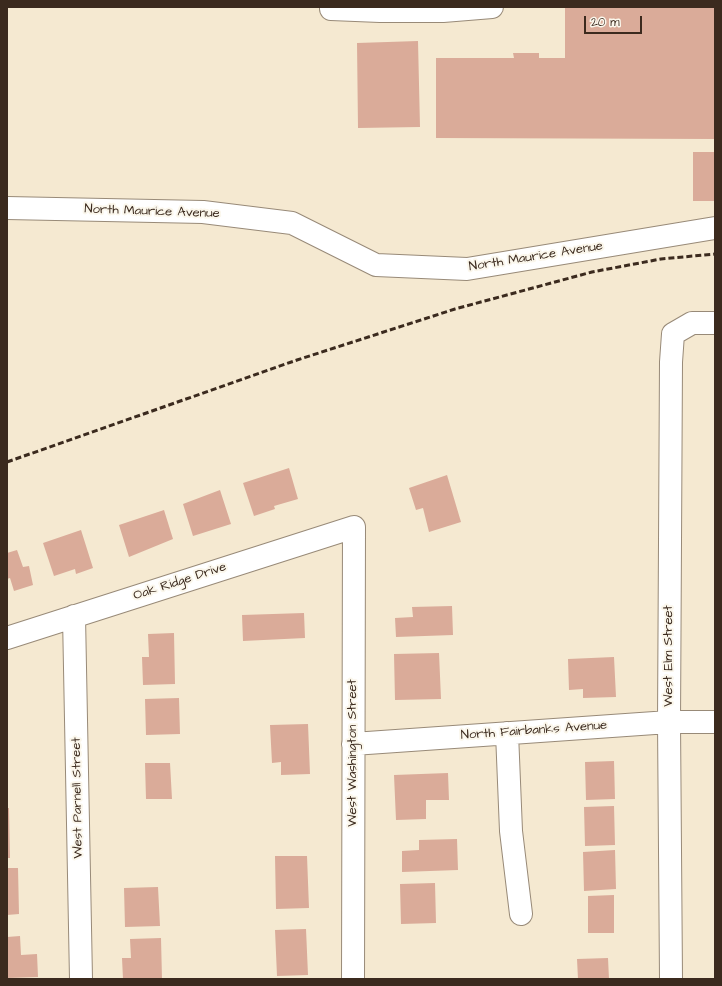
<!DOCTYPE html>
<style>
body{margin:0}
#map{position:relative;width:722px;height:986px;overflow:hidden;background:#f5e9d1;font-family:"Architects Daughter",sans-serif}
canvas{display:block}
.frame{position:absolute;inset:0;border:8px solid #3b2a1e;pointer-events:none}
.scale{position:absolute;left:584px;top:16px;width:58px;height:18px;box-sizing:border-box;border:2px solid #3b2a1e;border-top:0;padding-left:5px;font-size:12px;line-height:14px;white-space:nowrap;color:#3b2a1e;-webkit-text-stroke:3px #fbf7ec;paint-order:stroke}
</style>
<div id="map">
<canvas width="722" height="986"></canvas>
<div class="frame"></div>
<div class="scale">20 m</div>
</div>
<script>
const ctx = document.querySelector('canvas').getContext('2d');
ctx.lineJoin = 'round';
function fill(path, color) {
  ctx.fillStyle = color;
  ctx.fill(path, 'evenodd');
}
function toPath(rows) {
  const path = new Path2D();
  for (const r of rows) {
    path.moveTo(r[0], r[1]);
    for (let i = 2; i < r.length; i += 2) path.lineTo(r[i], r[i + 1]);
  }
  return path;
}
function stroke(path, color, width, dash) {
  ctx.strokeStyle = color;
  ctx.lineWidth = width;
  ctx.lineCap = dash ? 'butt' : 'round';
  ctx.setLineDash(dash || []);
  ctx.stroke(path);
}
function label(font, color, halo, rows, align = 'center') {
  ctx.font = font + ' "Architects Daughter",sans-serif';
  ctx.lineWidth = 4;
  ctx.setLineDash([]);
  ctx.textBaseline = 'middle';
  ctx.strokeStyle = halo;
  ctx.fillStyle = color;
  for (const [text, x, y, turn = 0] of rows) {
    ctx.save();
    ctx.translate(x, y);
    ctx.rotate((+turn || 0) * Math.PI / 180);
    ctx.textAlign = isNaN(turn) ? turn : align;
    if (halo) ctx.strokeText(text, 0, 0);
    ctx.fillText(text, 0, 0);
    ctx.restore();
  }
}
const building = toPath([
 [565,7,715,7,715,139,436,138,436,58,514,58,513,53,539,53,539,58,565,58],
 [418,41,420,127,358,128,357,43],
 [693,152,715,152,715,201,693,201],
 [289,468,298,499,274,506,275,509,254,516,243,483],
 [447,475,461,522,429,532,423,508,416,510,409,488],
 [220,490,231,524,193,536,183,504],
 [164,510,173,539,129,557,119,525],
 [81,530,93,568,76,574,75,569,54,576,43,543],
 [17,550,23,567,29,566,33,585,14,591,10,578,7,579,7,553],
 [452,606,453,635,396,637,395,618,413,617,412,607],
 [304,613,305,638,243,641,242,615],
 [174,633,175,684,143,685,142,657,149,657,148,634],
 [439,653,441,699,395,700,394,654],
 [614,657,616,697,583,698,583,689,569,690,568,659],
 [179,698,180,734,146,735,145,699],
 [308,724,310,774,281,775,281,762,272,763,270,725],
 [614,761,615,799,586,800,585,762],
 [145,763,170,763,172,799,146,799],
 [448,773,449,800,426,800,426,819,396,820,394,775],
 [614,806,615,845,585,846,584,807],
 [7,808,9,808,10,858,7,858],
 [457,839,458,870,402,872,402,851,419,850,419,840],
 [615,850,616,889,584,891,583,852],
 [275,856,307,856,309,908,276,909],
 [7,868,18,868,19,914,7,915],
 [435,883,436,923,401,924,400,884],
 [158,887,160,926,125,927,124,888],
 [614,895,614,933,588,933,588,896],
 [306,929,308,975,277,976,275,930],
 [20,936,21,955,37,954,38,977,7,978,7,937],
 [161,938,162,979,123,979,122,958,131,958,130,939],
 [608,958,609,979,578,979,577,959]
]);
const minor = toPath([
 [331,9,380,11,443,11,492,7],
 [7,208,203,212,292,223,376,265,467,269,715,228],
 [74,616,81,979],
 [7,638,354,527,353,979],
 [507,733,511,831,521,914],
 [353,744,669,722,715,722],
 [671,979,669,722,671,362,673,334,692,323,715,323]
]);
const rail = toPath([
 [7,462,297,360,455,309,592,272,661,259,715,254]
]);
const streetNames = [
 ["North Maurice Avenue",152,212,2],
 ["North Maurice Avenue",536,257,-9],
 ["Oak Ridge Drive",180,582,-18],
 ["West Elm Street",669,656,-90],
 ["North Fairbanks Avenue",534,731,-4],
 ["West Washington Street",353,753,-90],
 ["West Parnell Street",78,798,-91]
];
fill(building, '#daab99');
stroke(minor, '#988a78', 24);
stroke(minor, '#fff', 22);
stroke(rail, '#3b2a1e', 3, [6, 3]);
label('13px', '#3b2a1e', '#fbf7ec', streetNames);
</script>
